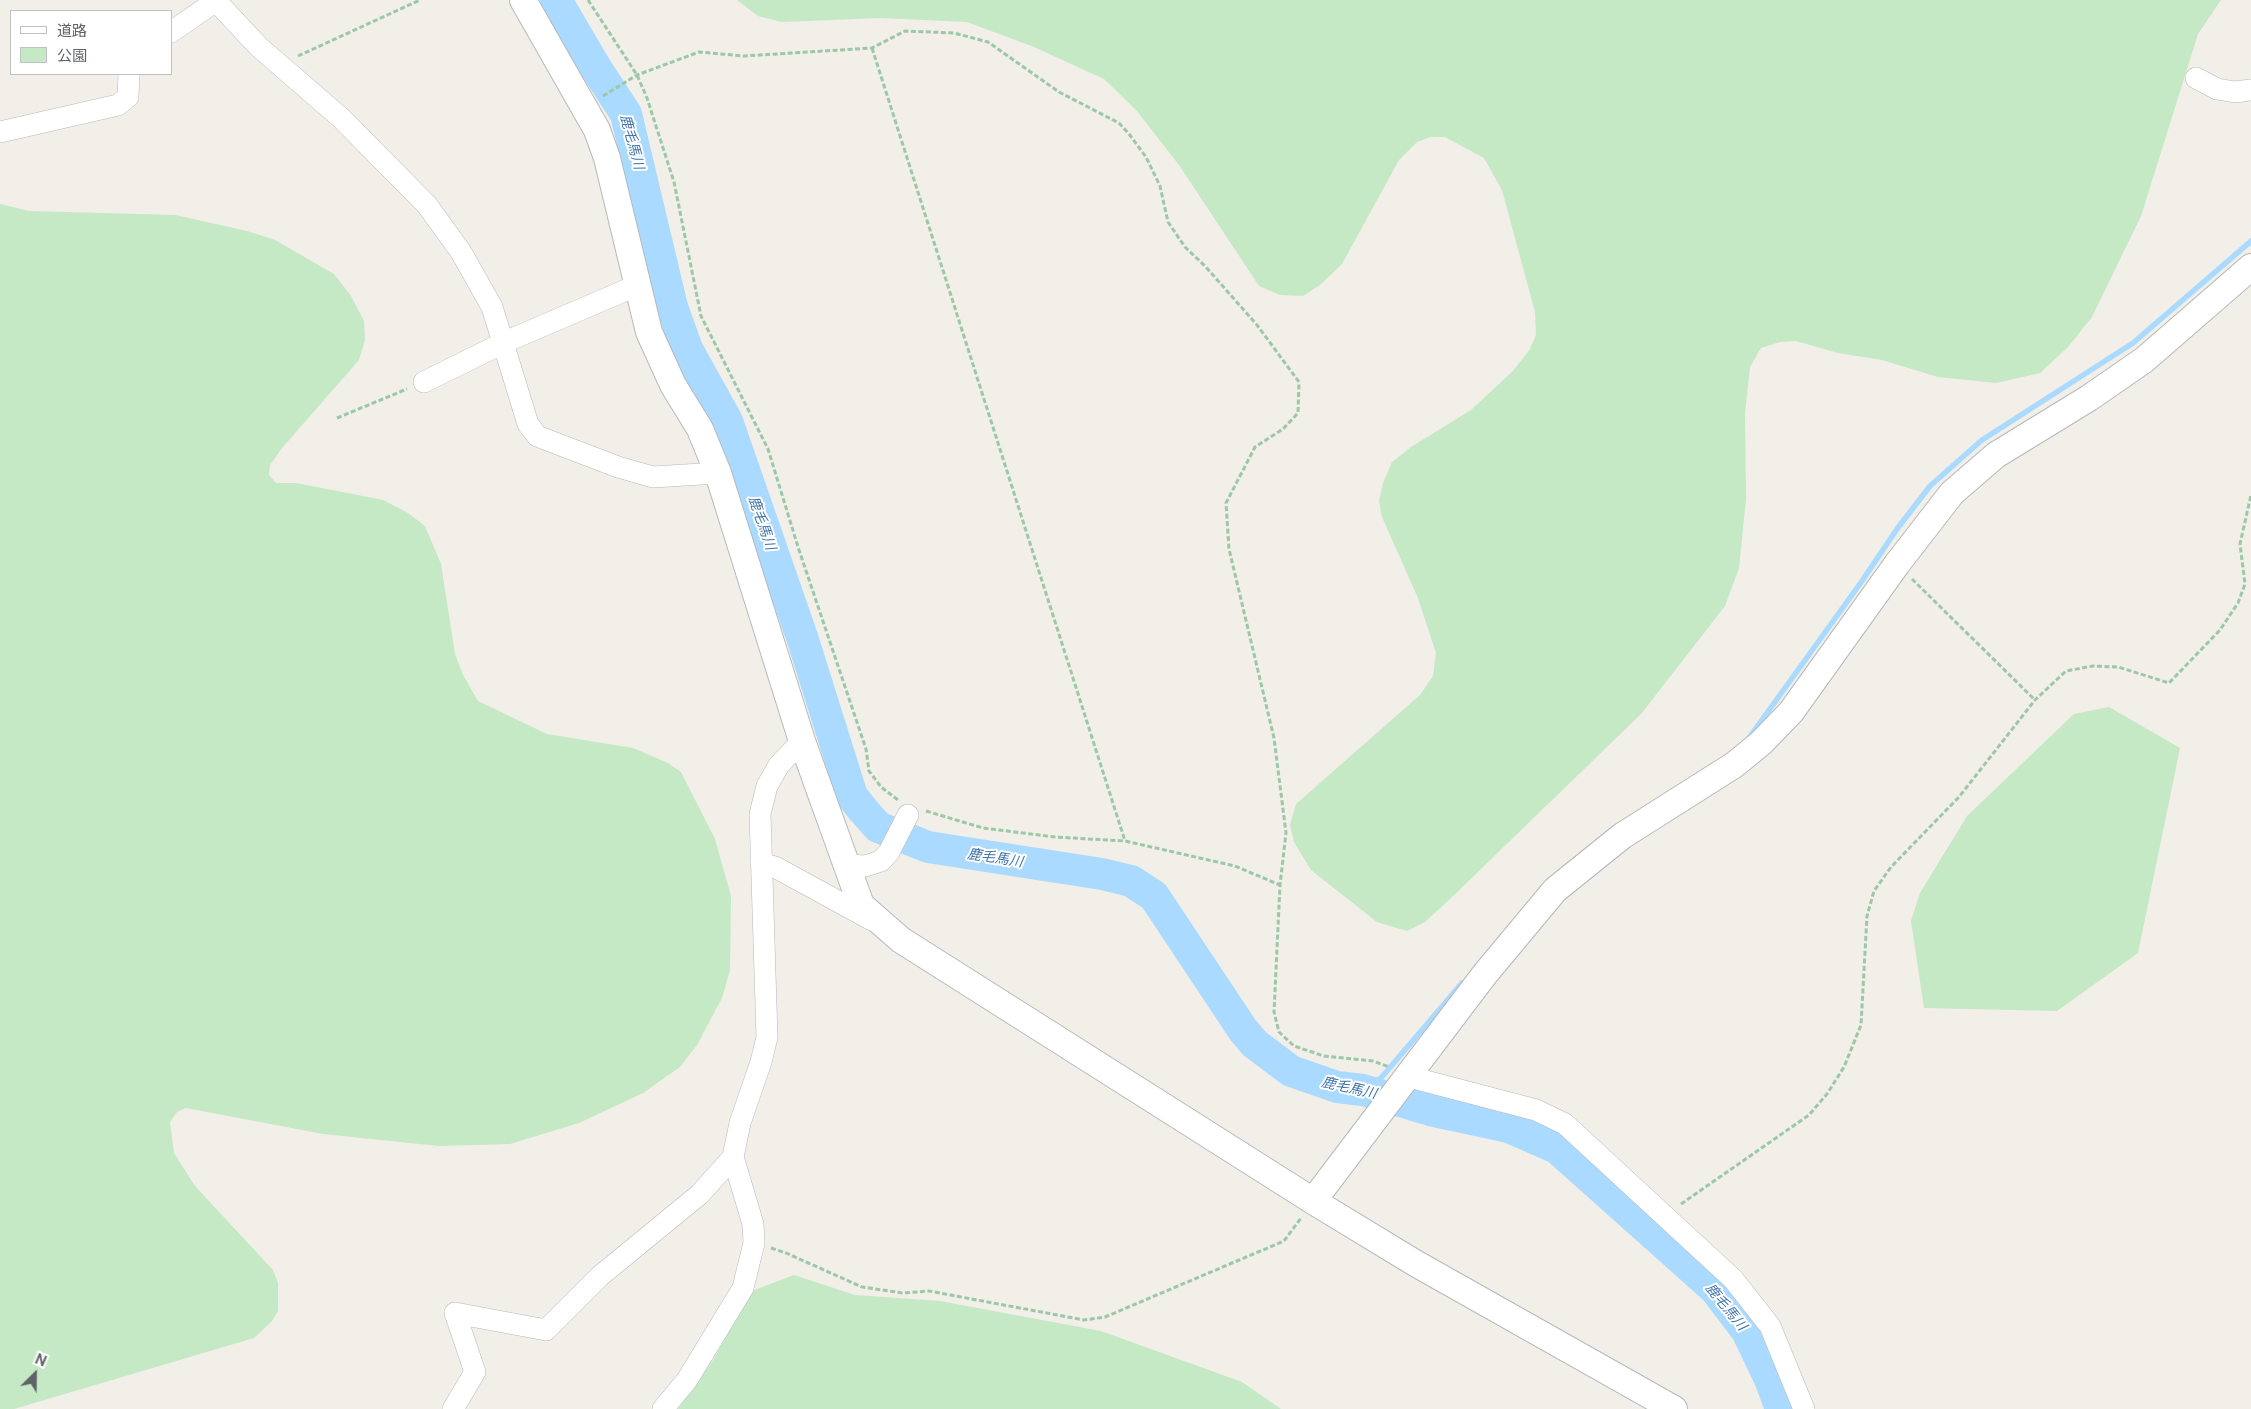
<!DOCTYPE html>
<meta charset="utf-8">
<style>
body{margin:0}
#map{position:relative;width:2251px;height:1409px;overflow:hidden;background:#f1efe8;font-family:"Public Sans","Noto Sans JP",sans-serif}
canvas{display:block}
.legend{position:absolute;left:10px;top:10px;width:162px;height:65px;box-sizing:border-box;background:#fff;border:1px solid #bfc1c3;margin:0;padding:6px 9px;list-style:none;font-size:15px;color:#5f6368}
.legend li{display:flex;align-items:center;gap:10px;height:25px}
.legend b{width:25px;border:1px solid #bfc1c3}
.north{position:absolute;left:10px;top:1349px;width:50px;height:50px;-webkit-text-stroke:4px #fff;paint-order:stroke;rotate:23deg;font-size:14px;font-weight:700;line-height:20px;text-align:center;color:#5f6368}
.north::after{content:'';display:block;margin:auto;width:18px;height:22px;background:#5f6368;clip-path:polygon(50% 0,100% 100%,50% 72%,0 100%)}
</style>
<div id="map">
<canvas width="2251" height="1409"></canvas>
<ul class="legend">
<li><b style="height:6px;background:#fff"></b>道路</li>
<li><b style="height:14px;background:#c5e8c5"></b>公園</li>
</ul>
<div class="north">N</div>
</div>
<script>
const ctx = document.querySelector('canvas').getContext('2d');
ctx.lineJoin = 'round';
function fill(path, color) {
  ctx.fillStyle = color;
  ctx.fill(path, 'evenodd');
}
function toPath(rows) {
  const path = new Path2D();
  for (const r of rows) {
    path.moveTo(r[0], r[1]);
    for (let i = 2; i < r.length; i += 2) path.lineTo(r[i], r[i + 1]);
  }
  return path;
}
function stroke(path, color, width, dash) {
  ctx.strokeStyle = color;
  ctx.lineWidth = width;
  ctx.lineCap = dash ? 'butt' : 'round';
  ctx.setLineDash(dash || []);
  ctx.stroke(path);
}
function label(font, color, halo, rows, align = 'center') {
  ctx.font = font + ' "Public Sans","Noto Sans JP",sans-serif';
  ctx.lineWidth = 4;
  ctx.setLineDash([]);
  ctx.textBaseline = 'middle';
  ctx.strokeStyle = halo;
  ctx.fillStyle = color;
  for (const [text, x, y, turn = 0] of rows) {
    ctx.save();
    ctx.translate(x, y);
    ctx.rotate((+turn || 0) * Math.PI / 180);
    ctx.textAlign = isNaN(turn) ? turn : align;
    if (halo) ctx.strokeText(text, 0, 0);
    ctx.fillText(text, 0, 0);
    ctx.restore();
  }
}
const green = toPath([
 [737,0,2221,0,2198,34,2141,216,2092,317,2068,347,2040,373,1996,383,1938,377,1882,360,1838,353,1796,341,1780,342,1761,348,1750,367,1745,413,1746,499,1739,568,1725,606,1641,714,1451,898,1425,922,1407,931,1377,922,1311,870,1294,842,1290,825,1296,804,1420,695,1433,676,1436,653,1418,598,1382,517,1379,501,1383,483,1392,462,1411,447,1471,410,1513,371,1530,349,1536,335,1535,312,1502,190,1484,158,1445,137,1431,137,1417,142,1399,160,1342,264,1320,285,1303,296,1280,295,1259,286,1179,165,1136,110,1104,79,1034,47,967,22,880,18,782,22,758,16],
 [0,204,29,211,175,215,247,231,275,240,334,274,351,296,364,321,365,340,359,360,282,448,270,465,269,475,276,483,296,483,383,500,408,513,425,526,441,564,455,654,463,675,478,701,547,734,633,748,668,763,681,772,715,839,731,896,730,970,722,998,697,1045,680,1067,643,1093,579,1123,510,1144,439,1146,323,1134,186,1108,177,1112,170,1122,174,1153,195,1186,273,1270,278,1283,278,1311,272,1321,254,1338,14,1409,0,1409],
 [2109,707,2180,748,2138,953,2057,1011,1924,1008,1911,921,1920,893,1967,816,2074,714],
 [794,1275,855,1295,940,1301,1101,1331,1242,1382,1281,1409,678,1409,713,1360,752,1291]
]);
const stream = toPath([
 [1749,738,1862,581,1897,529,1930,486,1982,440,2133,343,2251,241],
 [1363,1090,1381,1078,1462,983]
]);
const river = toPath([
 [556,0,596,68,626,114,672,307,687,349,727,421,802,637,852,796,863,810,878,827,928,847,1102,874,1131,881,1154,896,1243,1030,1255,1044,1291,1071,1337,1087,1363,1090,1430,1110,1509,1127,1557,1148,1715,1289,1747,1331,1770,1379,1781,1409]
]);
const path = toPath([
 [588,0,637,75,647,98,674,182,701,316,768,449,799,550,866,749,869,771,881,787,898,800],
 [872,48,1125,841],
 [298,56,420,0],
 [603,96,637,75,699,52,744,56,872,48,905,31,954,33,988,42,1059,92,1119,123,1129,134,1146,157,1160,186,1168,222,1185,247,1205,266,1257,325,1299,382,1298,413,1283,429,1255,447,1226,503,1229,549,1274,738,1286,833,1280,885,1274,1012,1279,1032,1294,1046,1324,1056,1373,1061,1389,1067],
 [337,418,407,389],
 [1912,579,2035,700],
 [926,811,983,828,1055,837,1125,841,1235,866,1280,885],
 [1681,1204,1809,1115,1827,1094,1844,1067,1861,1025,1867,916,1874,891,1891,867,1959,797,2035,700,2066,671,2093,666,2118,667,2169,683,2220,630,2238,603,2245,584,2240,544,2251,495],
 [771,1248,786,1253,862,1287,903,1293,929,1291,1084,1320,1105,1317,1284,1241,1301,1218]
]);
const minor = toPath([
 [215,0,259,47,341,118,427,205,461,252,492,307,528,424,537,436,618,467,653,477,718,473],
 [171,32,216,1],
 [2196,78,2217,89,2235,92,2251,90],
 [0,132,118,105,128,97,129,74],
 [424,382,505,342,638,285],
 [761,863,775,867,872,920],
 [846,865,865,866,881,861,889,852,908,815],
 [1406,1076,1536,1110,1565,1124,1733,1279,1770,1326,1804,1409],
 [453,1409,475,1372,455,1313,546,1330,600,1276,700,1194,733,1157,740,1123,761,1062,767,1037,760,814,767,786,779,765,802,741],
 [663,1409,687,1380,743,1288,754,1243,753,1224,733,1157]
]);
const tertiary = toPath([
 [523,0,597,130,607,158,649,332,673,385,700,429,718,473,802,741,861,905,901,940,1313,1201,1415,1263,1674,1409],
 [1313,1201,1485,974,1555,890,1622,836,1734,765,1761,743,1791,712,1897,564,1952,493,1996,455,2089,398,2144,360,2251,267]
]);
const waterNames = [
 ["鹿毛馬川",632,142,75],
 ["鹿毛馬川",762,523,71],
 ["鹿毛馬川",995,858,9],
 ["鹿毛馬川",1349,1088,13],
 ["鹿毛馬川",1726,1307,51]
];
fill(green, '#c5e8c5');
stroke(stream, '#aadaff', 5.5);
stroke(river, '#aadaff', 32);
stroke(minor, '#b5b8bc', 22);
stroke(tertiary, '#b5b8bc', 28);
stroke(path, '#9cc7a9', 3, [5, 2.5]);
stroke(minor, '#fff', 21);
stroke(tertiary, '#fff', 26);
label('italic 14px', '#4174aa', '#fff', waterNames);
</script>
